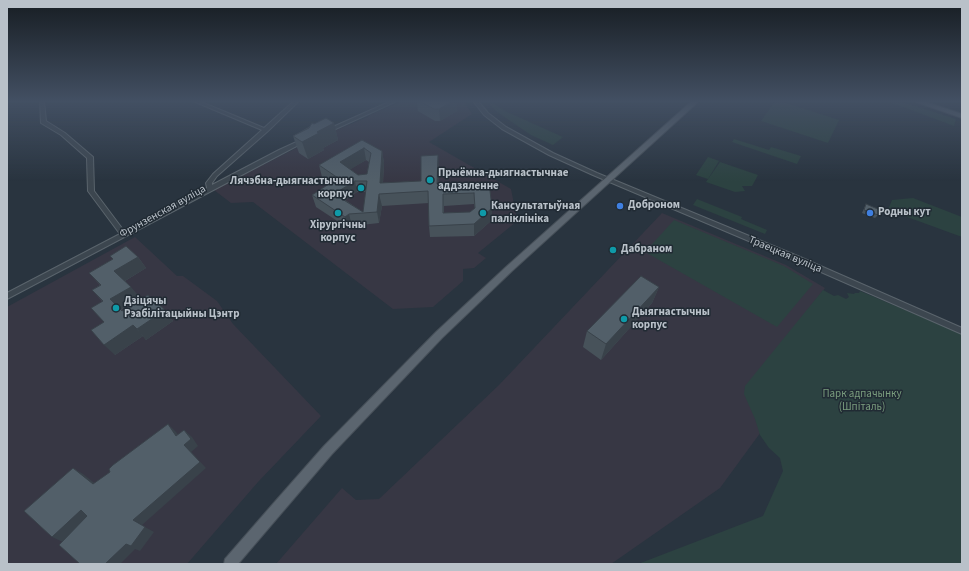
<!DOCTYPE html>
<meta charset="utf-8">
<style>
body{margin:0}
#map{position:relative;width:969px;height:571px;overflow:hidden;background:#29343f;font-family:"Source Sans 3",sans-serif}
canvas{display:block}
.frame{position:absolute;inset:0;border:8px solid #b9c1c9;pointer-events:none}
</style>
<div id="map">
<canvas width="969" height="571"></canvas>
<div class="frame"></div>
</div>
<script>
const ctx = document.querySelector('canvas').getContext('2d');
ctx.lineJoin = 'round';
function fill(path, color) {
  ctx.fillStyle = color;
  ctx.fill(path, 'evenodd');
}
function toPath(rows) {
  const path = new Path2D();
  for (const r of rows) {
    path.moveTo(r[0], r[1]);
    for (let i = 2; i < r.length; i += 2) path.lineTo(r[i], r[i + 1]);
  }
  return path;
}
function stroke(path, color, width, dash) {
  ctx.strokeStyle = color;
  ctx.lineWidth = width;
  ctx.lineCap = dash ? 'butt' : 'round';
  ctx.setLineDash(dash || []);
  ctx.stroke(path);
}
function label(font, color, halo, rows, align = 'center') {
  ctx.font = font + ' "Source Sans 3",sans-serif';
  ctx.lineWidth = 3;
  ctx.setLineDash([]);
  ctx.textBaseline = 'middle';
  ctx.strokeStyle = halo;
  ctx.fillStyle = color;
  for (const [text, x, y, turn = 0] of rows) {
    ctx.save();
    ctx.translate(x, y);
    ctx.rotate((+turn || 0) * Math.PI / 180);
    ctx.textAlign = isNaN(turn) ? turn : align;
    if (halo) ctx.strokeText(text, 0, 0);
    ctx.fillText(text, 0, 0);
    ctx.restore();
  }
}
const medical = toPath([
 [402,101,467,101,465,103,472,114,429,142,511,189,516,214,516,222,478,253,486,258,474,268,463,269,463,281,433,307,393,309,253,202,231,203,214,190,310,141,368,117,370,115],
 [662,213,786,265,825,288,755,378,766,425,720,488,611,564,276,564,342,488,356,500,379,499,499,385],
 [135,237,177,276,183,276,217,301,233,324,321,416,258,482,187,564,7,564,7,307]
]);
const green = toPath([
 [775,101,780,101,839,120,828,143,761,121],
 [887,101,899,101,956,119,954,126],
 [493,103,505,111,563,137,553,145,531,135,497,112,489,104],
 [734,139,769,150,771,147,801,156,797,164,732,142],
 [708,157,719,161,708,179,696,175],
 [720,162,758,175,752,186,742,186,745,191,735,192,706,182],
 [913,198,962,217,962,237,888,210,892,200],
 [697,199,742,217,741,219,767,230,765,234,693,205],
 [674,220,784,266,813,284,777,327,645,252],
 [823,290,834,296,838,295,846,299,849,297,847,293,854,294,855,293,859,293,860,291,962,334,962,564,638,564,763,516,783,471,780,458,769,448,760,435,755,419,744,394,745,386]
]);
const minor = toPath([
 [40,101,44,101,46,121,65,133,93,157,94,191,124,231,207,188,206,183,213,174,262,130,193,101,199,101,264,128,294,101,299,101,268,131,217,176,212,183,212,185,279,150,303,139,305,138,308,140,7,299,7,293,120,234,88,191,87,158,61,135,41,123,40,101],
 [391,101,397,101,329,132,325,132,324,131,391,101],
 [473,101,478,101,488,113,506,127,553,153,597,173,800,257,962,328,962,334,796,261,593,175,549,155,502,129,484,115,473,101]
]);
const major = toPath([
 [692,101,699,101,512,271,442,338,332,454,238,564,224,564,225,559,272,505,324,446,436,332,506,267,692,101],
 [913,101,923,101,962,114,962,118,913,101]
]);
const wall = toPath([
 [417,101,456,101,457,111,440,121,435,121,418,111],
 [334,123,338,140,323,148,324,150,308,159,299,153,293,136,314,124],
 [362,140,382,151,384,163,383,183,421,181,439,167,438,184,489,182,492,220,474,236,430,237,429,226,429,203,382,206,379,223,352,226,348,228,316,207,312,195,331,183,322,177,319,165],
 [366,160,369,162,367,174,358,175,350,169],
 [357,192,366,192,363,212,345,200],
 [474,204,475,209,470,212,444,213,444,206],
 [866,204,878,215,875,218,862,213],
 [110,256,138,257,146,268,125,281,140,298,121,310,122,311,165,310,173,321,146,340,143,336,115,355,104,322,102,301,92,290,100,285,89,273,113,259],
 [659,287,652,303,601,360,583,347,587,331]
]);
const shadedWall = toPath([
 [453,101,456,101,457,111,440,121,439,109],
 [334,123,338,140,323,148,324,150,308,159,302,142,317,132],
 [364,148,366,160,343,174,340,162],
 [382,151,384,163,382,195,380,183],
 [438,155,439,167,438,196,437,184],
 [355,181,357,192,338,205,334,194],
 [379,194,382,206,379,223,377,212],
 [492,208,492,220,474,236,474,224],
 [349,214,352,226,348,228,345,217],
 [138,257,146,268,123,282,114,271],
 [131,287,140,298,120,310,110,299],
 [659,287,652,303,601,360,606,344],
 [165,310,173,321,146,340,137,329],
 [133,325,143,336,115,355,104,345],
 [168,424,176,432,184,443,176,436],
 [184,430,192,437,198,446,191,452,206,468,142,525,133,520,184,445],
 [73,468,83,474,103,490,93,484],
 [81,510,91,516,63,542,52,537],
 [145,527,154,532,140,551,135,549,120,564,105,564,126,544]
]);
const building = toPath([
 [419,101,453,101,439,109,434,109,419,101],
 [326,118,334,123,317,132,319,133,302,142,293,136,309,128,312,123,314,124,326,118],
 [362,140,382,151,380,183,421,181,421,156,438,155,437,184,489,182,492,208,474,224,429,226,428,191,379,194,377,212,349,214,345,217,312,195,338,178,319,165,362,140],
 [364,148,371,153,367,174,358,175,340,162,364,148],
 [355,181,367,181,363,212,334,194,355,181],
 [474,193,475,208,470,212,443,213,443,194,474,193],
 [866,204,880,210,878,215,864,210,866,204],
 [126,246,138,257,114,271,131,287,110,299,122,311,148,295,165,310,137,329,133,325,104,345,91,330,104,322,91,308,103,301,92,290,101,285,89,273,113,259,110,256,126,246],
 [641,276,659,287,606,344,587,331,641,276],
 [168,424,176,436,184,430,191,439,184,445,200,462,133,520,145,527,131,546,126,544,105,564,80,564,59,545,87,516,81,510,52,537,24,511,73,468,93,484,110,472,109,469,113,465,168,424]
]);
const markers = [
 [430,180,4,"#0f9aa8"],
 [361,188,4,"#0f9aa8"],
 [620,206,4,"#3f7fe0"],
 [338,213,4,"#0f9aa8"],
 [483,213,4,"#0f9aa8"],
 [870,213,4,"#3f7fe0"],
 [613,250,4,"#0f9aa8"],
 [116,308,4,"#0f9aa8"],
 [624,319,4,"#0f9aa8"]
];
const poiNames = [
 ["Прыёмна-дыягнастычнае",438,174],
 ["аддзяленне",438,187],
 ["Лячэбна-дыягнастычны",353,182,"right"],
 ["корпус",353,195,"right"],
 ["Доброном",628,206],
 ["Кансультатыўная",491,207],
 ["паліклініка",491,220],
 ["Родны кут",878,213],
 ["Хірургічны",338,226,"center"],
 ["корпус",338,239,"center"],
 ["Дабраном",621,250],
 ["Дзіцячы",124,302],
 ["Рэабілітацыйны Цэнтр",124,315],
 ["Дыягнастычны",632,313],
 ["корпус",632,326]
];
const streetNames = [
 ["Фрунзенская вуліца",163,212,-29],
 ["Траецкая вуліца",785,255,23]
];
const parkNames = [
 ["Парк адпачынку",862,395],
 ["(Шпіталь)",862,408]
];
fill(medical, '#373744');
fill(green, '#2c4241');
stroke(minor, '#5a646c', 2);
stroke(major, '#464f58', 2);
fill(minor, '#3c464f');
fill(major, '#5b656f');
fill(wall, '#47525a');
fill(shadedWall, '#39424a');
fill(building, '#525f69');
stroke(building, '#39424a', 1);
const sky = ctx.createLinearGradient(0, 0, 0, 181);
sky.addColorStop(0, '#171d23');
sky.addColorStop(0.56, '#435063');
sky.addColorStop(1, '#43506300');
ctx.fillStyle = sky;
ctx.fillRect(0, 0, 969, 181);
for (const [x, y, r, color] of markers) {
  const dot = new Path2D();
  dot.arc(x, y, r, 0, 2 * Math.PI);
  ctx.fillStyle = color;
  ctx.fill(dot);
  stroke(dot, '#212b34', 1.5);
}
label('bold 11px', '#b9c1c9', '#212b34', poiNames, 'left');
label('11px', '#b9c1c9', '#212b34', streetNames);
label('11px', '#7a9d7e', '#212b34', parkNames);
</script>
